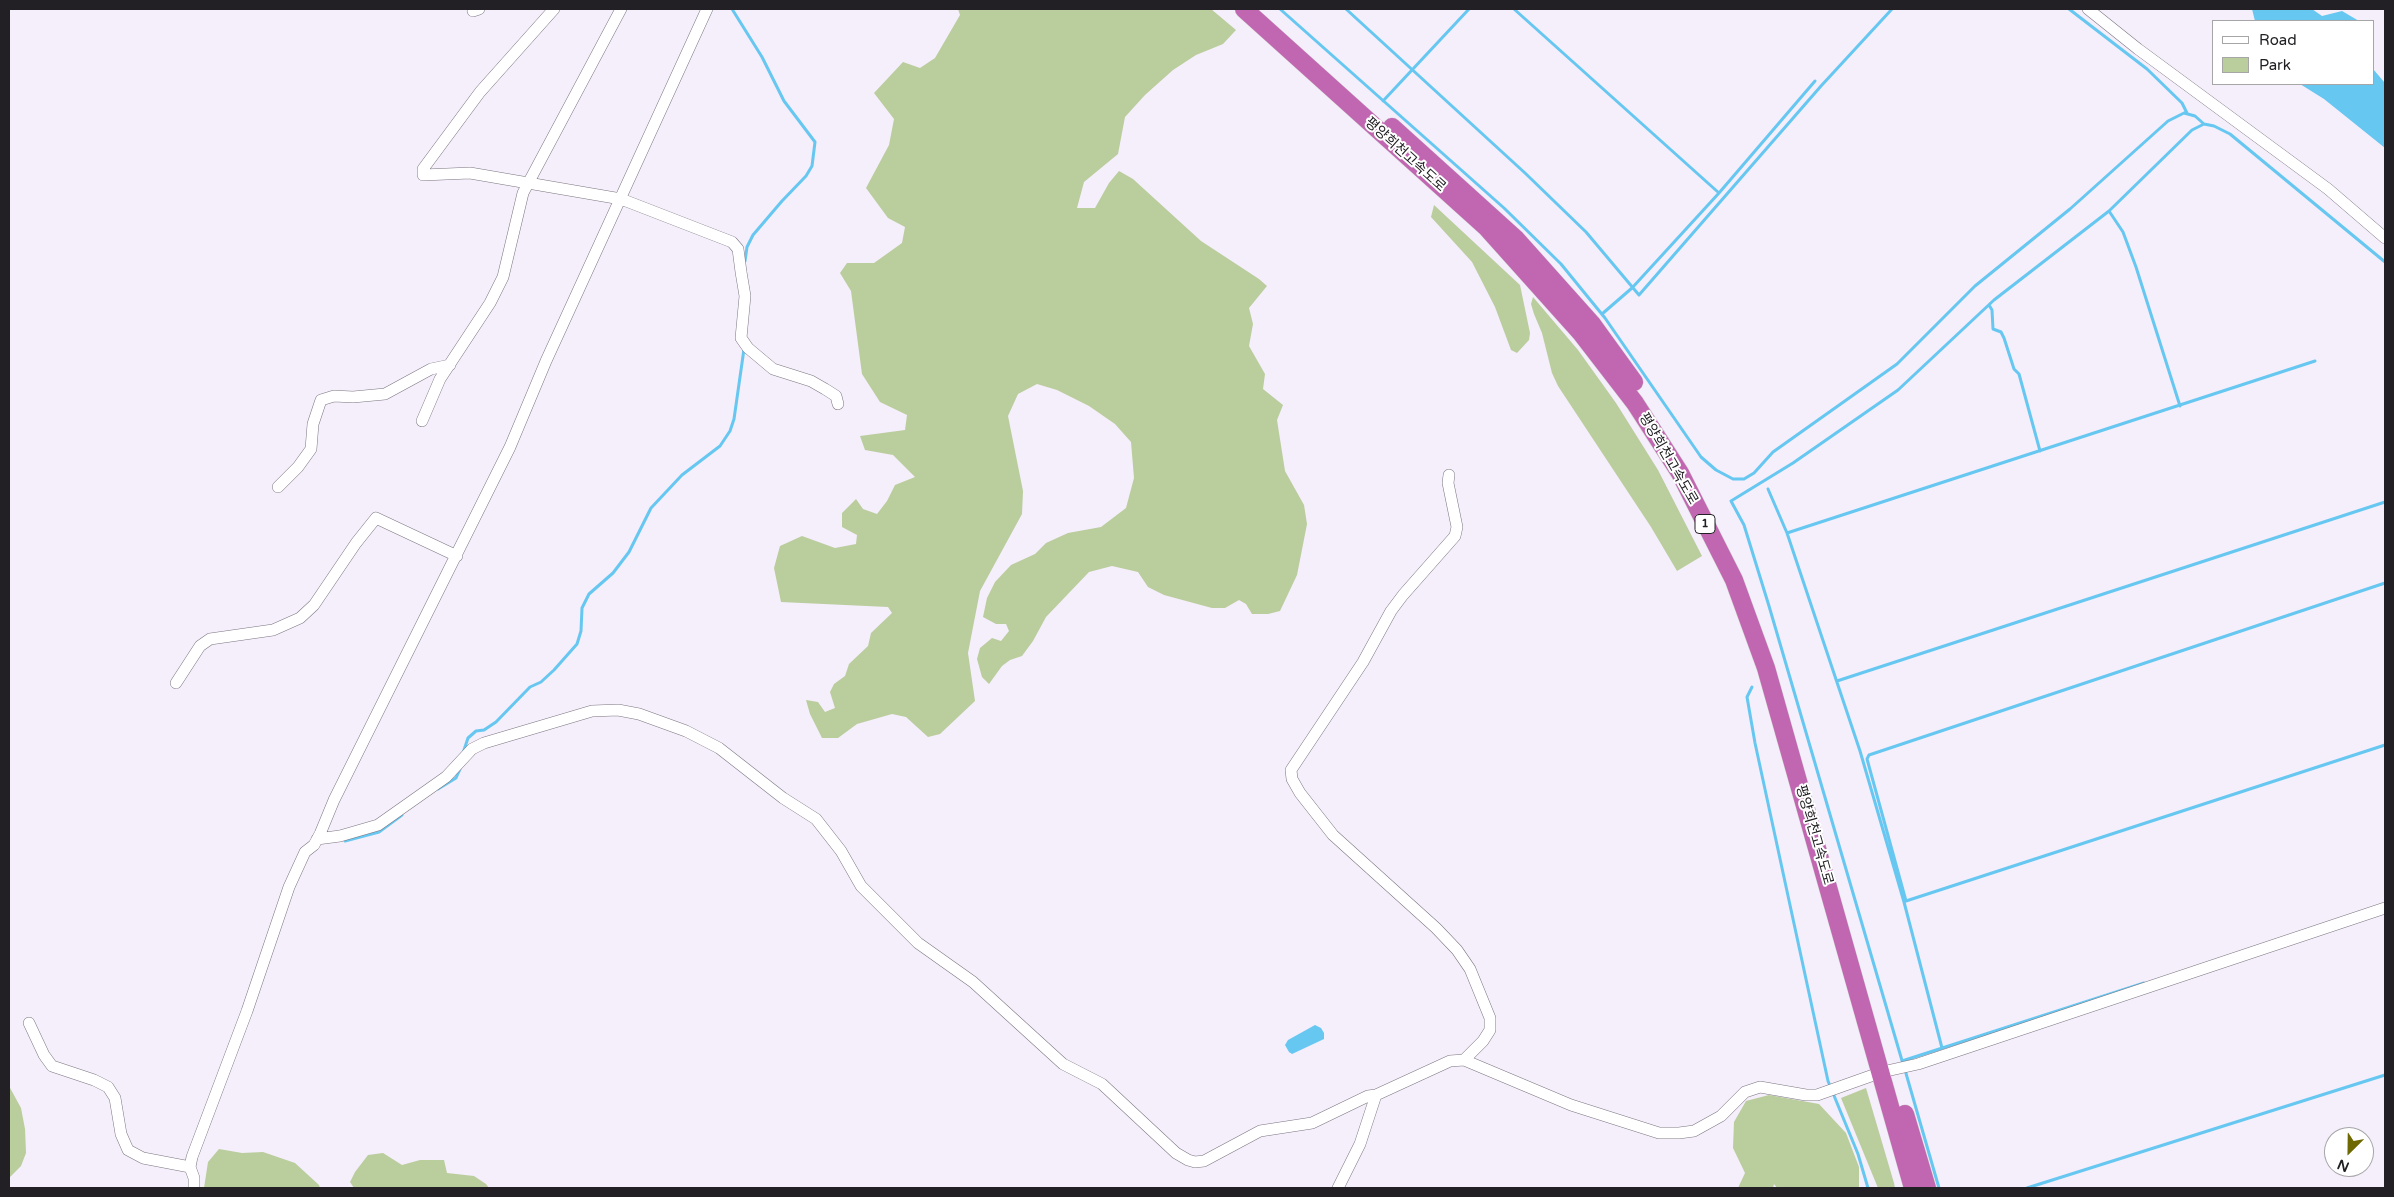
<!DOCTYPE html>
<meta charset="utf-8">
<style>
body{margin:0}
#map{position:relative;width:2394px;height:1197px;overflow:hidden;background:#f5eefb;font-family:"Varela Round",sans-serif}
canvas{display:block}
.frame{position:absolute;inset:0;border:10px solid #222024;pointer-events:none}
.legend{position:absolute;left:2212px;top:20px;width:162px;height:65px;box-sizing:border-box;background:#fff;border:1px solid #a7a6a7;margin:0;padding:6px 9px;list-style:none;font-size:15px;color:#222024}
.legend li{display:flex;align-items:center;gap:10px;height:25px}
.legend b{width:25px;border:1px solid #a7a6a7}
.north{position:absolute;left:2324px;top:1127px;width:50px;height:50px;box-sizing:border-box;background:#fff;border:1px solid #a7a6a7;border-radius:50%;rotate:203deg;font-size:14px;font-weight:700;line-height:20px;text-align:center;color:#222024}
.north::after{content:'';display:block;margin:auto;width:18px;height:22px;background:#6d6800;clip-path:polygon(50% 0,100% 100%,50% 72%,0 100%)}
</style>
<div id="map">
<canvas width="2394" height="1197"></canvas>
<div class="frame"></div>
<ul class="legend">
<li><b style="height:6px;background:#fff"></b>Road</li>
<li><b style="height:14px;background:#bacd9d"></b>Park</li>
</ul>
<div class="north">N</div>
</div>
<script>
const ctx = document.querySelector('canvas').getContext('2d');
ctx.lineJoin = 'round';
function fill(path, color) {
  ctx.fillStyle = color;
  ctx.fill(path, 'evenodd');
}
function toPath(rows) {
  const path = new Path2D();
  for (const r of rows) {
    path.moveTo(r[0], r[1]);
    for (let i = 2; i < r.length; i += 2) path.lineTo(r[i], r[i + 1]);
  }
  return path;
}
function stroke(path, color, width, dash) {
  ctx.strokeStyle = color;
  ctx.lineWidth = width;
  ctx.lineCap = dash ? 'butt' : 'round';
  ctx.setLineDash(dash || []);
  ctx.stroke(path);
}
function label(font, color, halo, rows, align = 'center') {
  ctx.font = font + ' "Varela Round","Noto Sans KR",sans-serif';
  ctx.lineWidth = 4;
  ctx.setLineDash([]);
  ctx.textBaseline = 'middle';
  ctx.strokeStyle = halo;
  ctx.fillStyle = color;
  for (const [text, x, y, turn = 0] of rows) {
    ctx.save();
    ctx.translate(x, y);
    ctx.rotate((+turn || 0) * Math.PI / 180);
    ctx.textAlign = isNaN(turn) ? turn : align;
    if (halo) ctx.strokeText(text, 0, 0);
    ctx.fillText(text, 0, 0);
    ctx.restore();
  }
}
const green = toPath([
 [958,9,1211,9,1236,30,1223,44,1196,55,1173,70,1145,95,1125,117,1118,154,1084,182,1077,208,1095,208,1109,183,1119,171,1133,179,1201,241,1259,279,1267,286,1249,308,1253,324,1249,346,1265,374,1263,389,1283,405,1277,420,1285,471,1304,505,1307,524,1297,575,1280,611,1268,614,1252,614,1246,604,1239,600,1225,608,1212,608,1164,595,1148,587,1138,572,1112,566,1089,572,1046,617,1033,641,1022,656,1010,660,1002,666,989,684,982,677,977,659,980,648,992,638,1001,641,1009,631,1006,624,996,624,983,617,987,598,995,582,1011,565,1035,554,1046,543,1068,533,1101,527,1126,508,1134,478,1131,442,1115,424,1089,406,1057,390,1037,384,1018,394,1008,416,1023,491,1022,514,980,591,968,653,975,701,940,734,928,737,906,717,892,714,857,724,838,738,822,738,810,714,806,700,818,702,825,712,835,708,830,692,834,684,845,676,849,664,868,646,871,633,892,613,888,607,781,602,774,568,780,546,802,536,835,548,856,544,857,535,842,527,842,513,856,499,863,509,877,514,887,501,895,485,915,477,893,455,865,450,860,436,905,430,907,415,880,402,862,374,851,291,840,273,847,263,874,263,902,243,905,227,888,218,866,188,889,145,894,119,874,93,903,62,920,68,935,58,960,15],
 [1434,205,1520,285,1530,333,1529,340,1517,353,1511,350,1495,307,1472,262,1431,217],
 [1533,297,1578,350,1616,403,1658,470,1702,556,1677,571,1651,527,1558,386,1552,373,1542,333,1534,314,1531,304],
 [9,1086,21,1108,25,1129,26,1153,21,1166,9,1178],
 [1866,1088,1894,1183,1895,1188,1878,1188,1841,1098],
 [1769,1095,1819,1104,1846,1133,1859,1167,1859,1188,1777,1188,1774,1184,1773,1188,1738,1188,1745,1173,1733,1148,1734,1122,1746,1101],
 [219,1149,242,1153,263,1152,295,1163,319,1185,320,1188,204,1188,208,1162],
 [383,1153,402,1165,420,1160,444,1160,447,1173,474,1176,486,1184,489,1188,354,1188,350,1182,355,1172,368,1155]
]);
const water = toPath([
 [2252,9,2312,9,2322,16,2342,11,2359,21,2255,21],
 [2373,69,2385,83,2385,148,2324,99,2300,84,2373,84],
 [1315,1025,1321,1028,1324,1033,1324,1039,1292,1054,1289,1052,1285,1045,1288,1040]
]);
const stream = toPath([
 [732,9,762,57,784,101,815,142,812,166,806,176,782,201,753,235,747,247,745,261],
 [1280,9,1504,208,1561,264,1605,318,1701,457,1716,470,1733,479,1744,479,1754,473,1773,452,1897,364,1975,286,2070,209,2168,121,2184,113,2195,116,2204,124],
 [1346,9,1525,173,1586,232,1639,295,1821,86,1892,9],
 [1514,9,1719,193],
 [2069,9,2147,69,2182,103,2187,113],
 [1383,101,1469,9],
 [2109,211,2123,232,2136,267,2180,406],
 [1989,305,1992,310,1993,329,2001,332,2004,338,2014,369,2019,374,2040,451],
 [1602,314,1632,288,1719,193,1815,81],
 [1768,489,1787,533,1860,751,1904,902,1942,1048],
 [1787,533,2315,361],
 [1837,681,2385,502],
 [1752,687,1747,697,1755,743,1828,1081,1858,1154,1868,1188],
 [463,753,468,738,476,731,484,730,496,722,530,687,541,682,554,670,577,644,581,631,582,608,589,594,613,573,629,552,651,508,682,475,720,446,730,431,734,419,744,349],
 [438,789,456,778,461,767],
 [345,841,379,832,402,815],
 [1906,901,1867,759,1869,755,2385,583],
 [1906,901,2385,745],
 [1902,1061,2144,983],
 [1903,1064,1769,606,1744,525,1731,501,1793,463,1898,390,1994,300,2109,211,2192,130,2204,124,2214,126,2230,134,2385,262],
 [1905,1070,1939,1188],
 [2027,1188,2385,1075]
]);
const minor = toPath([
 [554,9,480,92,423,169,423,175,470,173,621,199,732,242,738,249,741,272,745,296,741,338,748,348,773,369,811,381,825,389,836,396,838,404],
 [2088,9,2138,49,2328,189,2385,238],
 [473,11,479,9],
 [422,421,440,379,490,303,503,277,523,193,621,9],
 [1449,475,1448,483,1457,527,1455,536,1403,595,1391,611,1363,662,1291,770,1292,779,1300,793,1333,835,1436,928,1457,950,1470,969,1490,1018,1490,1030,1483,1041,1464,1060],
 [278,487,298,467,311,449,313,424,321,400,334,396,353,397,385,394,431,369,450,365],
 [176,683,200,646,210,639,273,630,300,618,314,605,356,543,376,518,457,556],
 [317,839,340,836,378,825,446,777,472,749,484,743,592,711,618,710,639,714,686,731,719,748,783,798,816,819,841,851,861,886,918,943,973,982,1063,1064,1102,1084,1176,1153,1188,1160,1195,1162,1204,1161,1260,1131,1312,1123,1368,1096,1376,1095],
 [29,1023,44,1055,52,1066,94,1080,108,1087,115,1098,121,1134,128,1150,143,1158,190,1167],
 [194,1188,194,1178,190,1167,192,1157,247,1011,289,887,305,852,314,845,320,834,334,800,510,447,546,361,707,9],
 [1338,1188,1360,1144,1376,1095,1450,1061,1464,1060,1571,1105,1659,1133,1679,1133,1694,1131,1721,1116,1745,1092,1760,1087,1806,1095,1817,1095,1882,1072,1918,1064,2385,908]
]);
const highway = toPath([
 [1244,9,1486,227,1581,333,1635,403,1680,473,1734,580,1766,668,1913,1188],
 [1392,127,1516,239,1592,324,1634,382],
 [1905,1114,1927,1188]
]);
const shields = [
 [1705,524,20]
];
const shieldNames = [
 ["1",1705,524]
];
const streetNames = [
 ["평양희천고속도로",1405,155,42],
 ["평양희천고속도로",1668,459,60],
 ["평양희천고속도로",1814,835,74]
];
fill(green, '#bacd9d');
fill(water, '#66c7f1');
stroke(stream, '#66c7f1', 3);
stroke(minor, '#7c7681', 12);
stroke(highway, '#d3d2d3', 19);
stroke(minor, '#fff', 11);
stroke(highway, '#c166b1', 18);
for (const [x, y, w] of shields) {
  const box = new Path2D();
  box.roundRect(x - w / 2, y - 9.5, w, 19, 4);
  ctx.fillStyle = '#fff';
  ctx.fill(box);
  stroke(box, '#222024', 1);
}
label('bold 12px', '#222024', null, shieldNames);
label('14px', '#222024', '#fff', streetNames);
</script>
